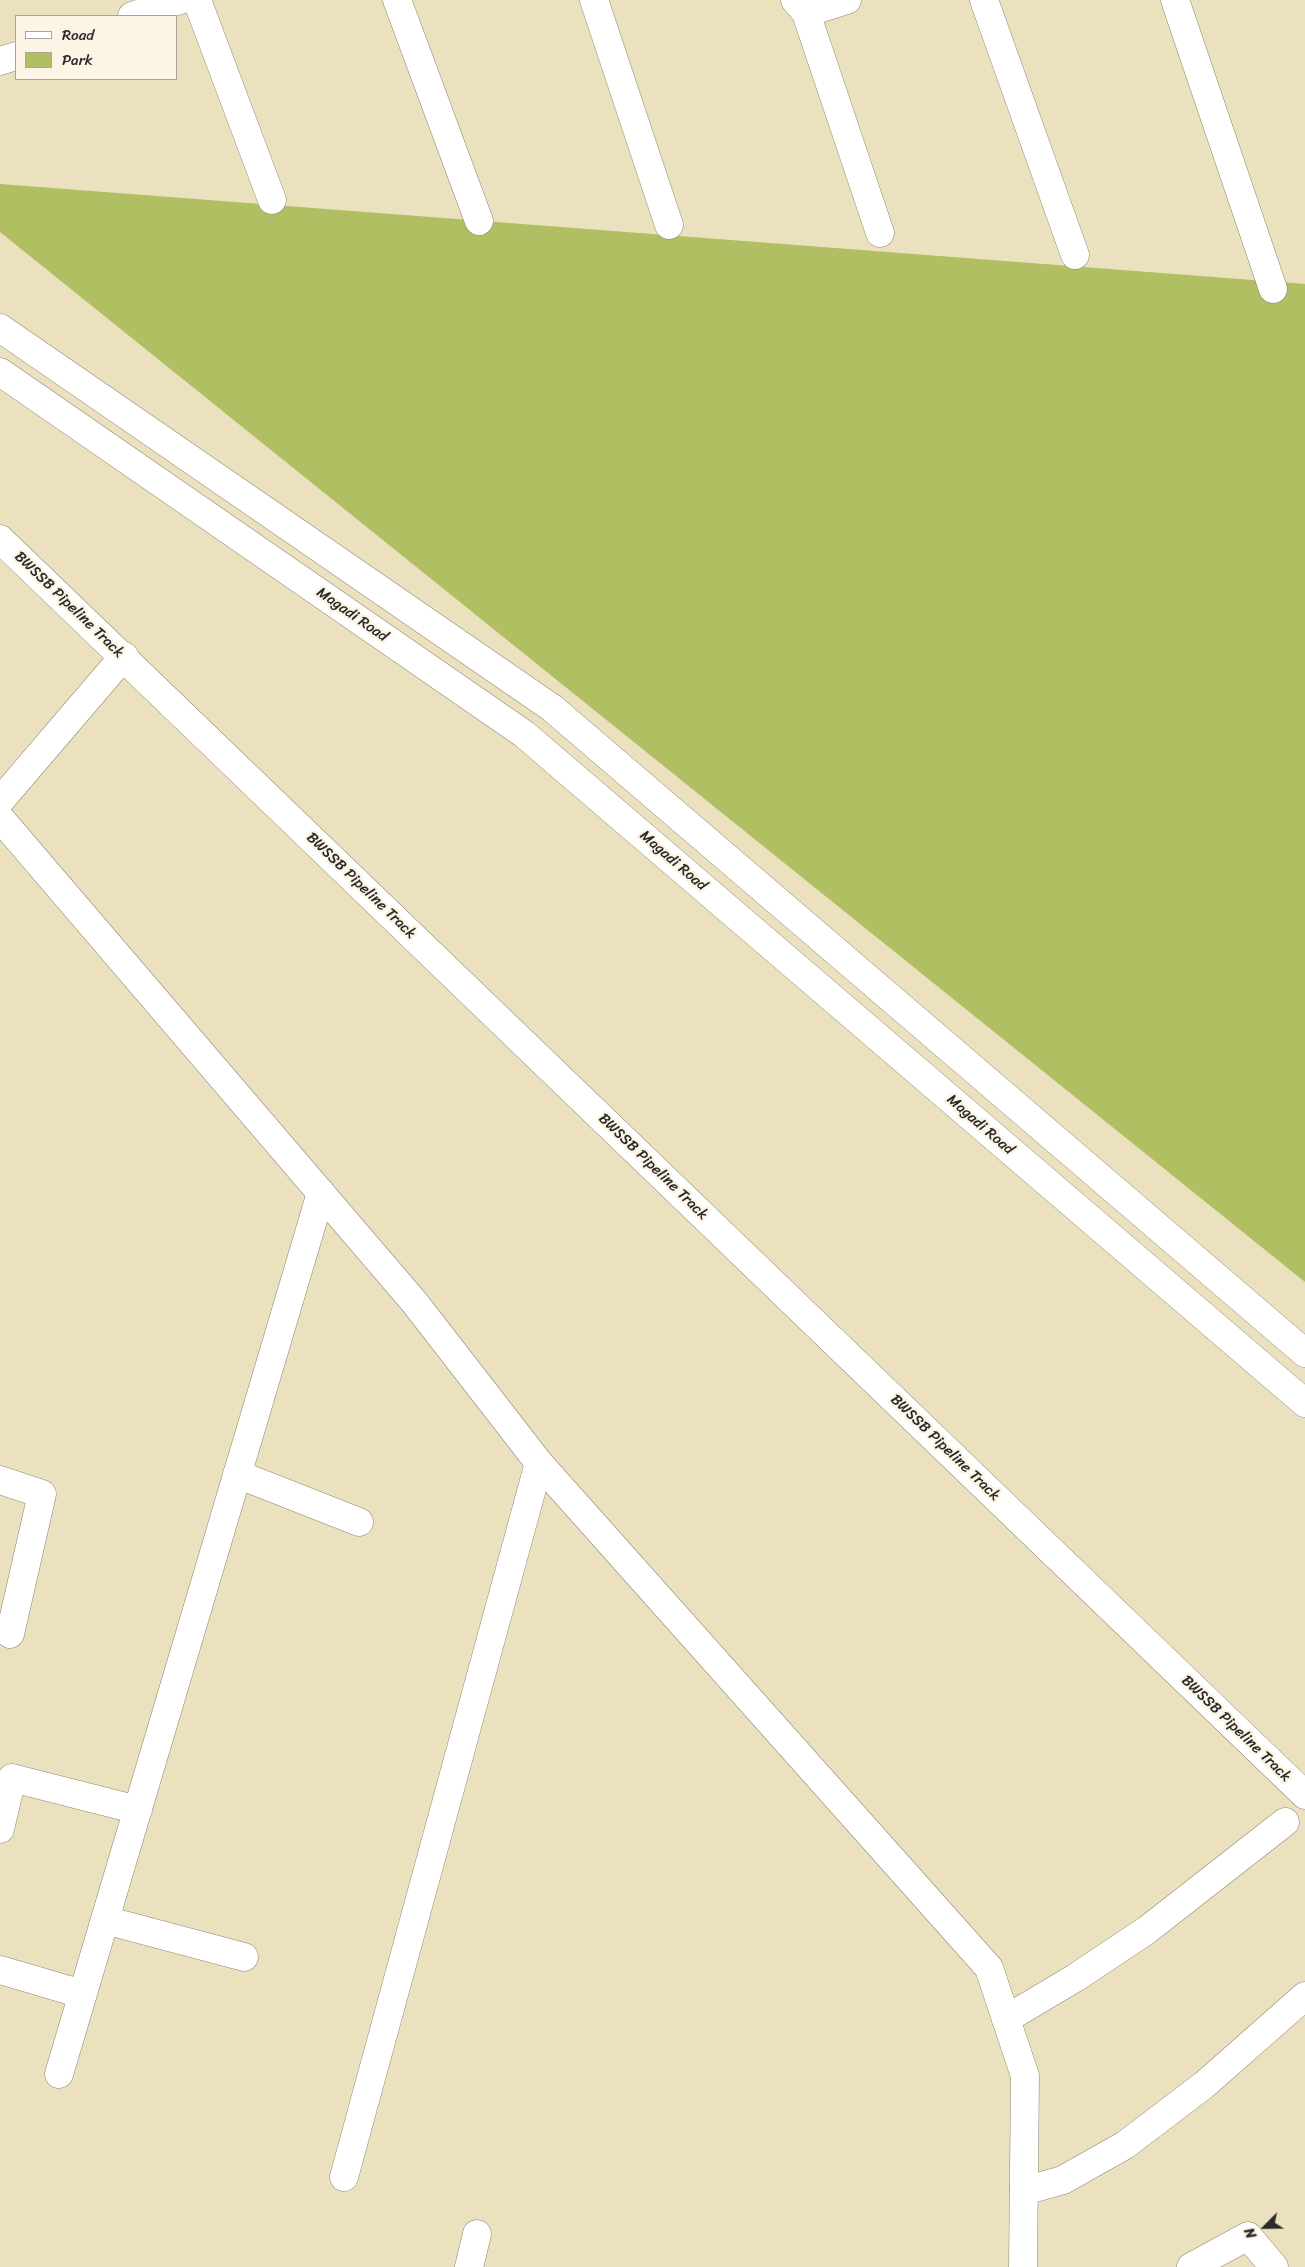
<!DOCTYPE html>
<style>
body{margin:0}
#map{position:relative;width:1305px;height:2267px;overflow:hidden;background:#ece1be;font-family:Sriracha,sans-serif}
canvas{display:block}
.legend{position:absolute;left:15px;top:15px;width:162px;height:65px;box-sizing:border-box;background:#fcf5e5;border:1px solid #a8a49b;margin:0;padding:6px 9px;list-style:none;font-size:15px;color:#2b2b2b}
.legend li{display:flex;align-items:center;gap:10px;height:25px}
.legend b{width:25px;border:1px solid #a8a49b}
.north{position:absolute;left:1240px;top:2202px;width:50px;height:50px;-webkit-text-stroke:4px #fcf5e5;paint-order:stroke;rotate:247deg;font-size:14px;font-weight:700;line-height:20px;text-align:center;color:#2b2b2b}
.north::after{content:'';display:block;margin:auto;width:18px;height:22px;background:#2b2b2b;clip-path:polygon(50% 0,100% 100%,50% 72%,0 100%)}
</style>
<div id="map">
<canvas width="1305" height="2267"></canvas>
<ul class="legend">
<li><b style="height:6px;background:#fff"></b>Road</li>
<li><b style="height:14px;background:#afbf62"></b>Park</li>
</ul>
<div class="north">N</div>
</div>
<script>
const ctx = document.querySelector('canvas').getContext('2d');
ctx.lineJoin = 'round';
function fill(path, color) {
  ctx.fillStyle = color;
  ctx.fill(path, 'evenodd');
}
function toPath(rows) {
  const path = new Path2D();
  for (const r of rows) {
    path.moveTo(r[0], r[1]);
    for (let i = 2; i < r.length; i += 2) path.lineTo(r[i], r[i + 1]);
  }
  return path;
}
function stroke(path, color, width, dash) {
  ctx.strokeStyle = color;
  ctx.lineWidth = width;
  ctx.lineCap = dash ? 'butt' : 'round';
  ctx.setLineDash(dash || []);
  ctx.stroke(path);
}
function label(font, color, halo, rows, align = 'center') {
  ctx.font = font + ' Sriracha,sans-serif';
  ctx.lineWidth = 5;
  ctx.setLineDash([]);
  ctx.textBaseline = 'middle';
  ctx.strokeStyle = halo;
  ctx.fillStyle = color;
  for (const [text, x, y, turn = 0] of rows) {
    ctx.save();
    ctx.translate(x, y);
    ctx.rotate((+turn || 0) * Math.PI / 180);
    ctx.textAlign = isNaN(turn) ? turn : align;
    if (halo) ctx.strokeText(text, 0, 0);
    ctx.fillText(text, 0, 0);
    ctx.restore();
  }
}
const green = toPath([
 [0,184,1305,284,1305,1282,0,232]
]);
const street = toPath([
 [197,0,272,200],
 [397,0,479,221],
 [594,0,669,225],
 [795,0,806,13,847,0],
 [984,0,1075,255],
 [1175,0,1273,289],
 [806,13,880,233],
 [132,16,180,0],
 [0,61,16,56],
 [0,539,1305,1795],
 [0,801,124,656],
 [237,1474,359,1522],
 [0,1480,42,1494,10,1634],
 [0,1829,12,1778,138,1810],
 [105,1920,244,1957],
 [0,1970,82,1994],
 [1006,2019,1075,1978,1147,1930,1285,1822],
 [59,2074,321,1193],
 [344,2177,539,1463],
 [1024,2191,1063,2180,1125,2145,1204,2085,1305,1996],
 [469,2267,477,2234],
 [1191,2267,1248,2236,1274,2267]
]);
const secondary = toPath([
 [0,818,415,1303,539,1463,989,1968,1025,2076,1023,2267]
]);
const primary = toPath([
 [0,328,552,708,1305,1353],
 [0,372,524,734,1305,1403]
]);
const streetNames = [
 ["BWSSB Pipeline Track",69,605,44],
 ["Magadi Road",352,615,35],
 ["Magadi Road",673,861,41],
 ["BWSSB Pipeline Track",361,886,44],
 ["Magadi Road",980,1125,41],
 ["BWSSB Pipeline Track",653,1167,44],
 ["BWSSB Pipeline Track",945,1448,44],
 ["BWSSB Pipeline Track",1236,1729,44]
];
fill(green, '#afbf62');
stroke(street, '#8c8674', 29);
stroke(secondary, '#8c8674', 29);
stroke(primary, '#8c8674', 29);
stroke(street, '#fff', 28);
stroke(secondary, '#fff', 28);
stroke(primary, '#fff', 28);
label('15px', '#2b2b2b', '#fcf5e5', streetNames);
</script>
